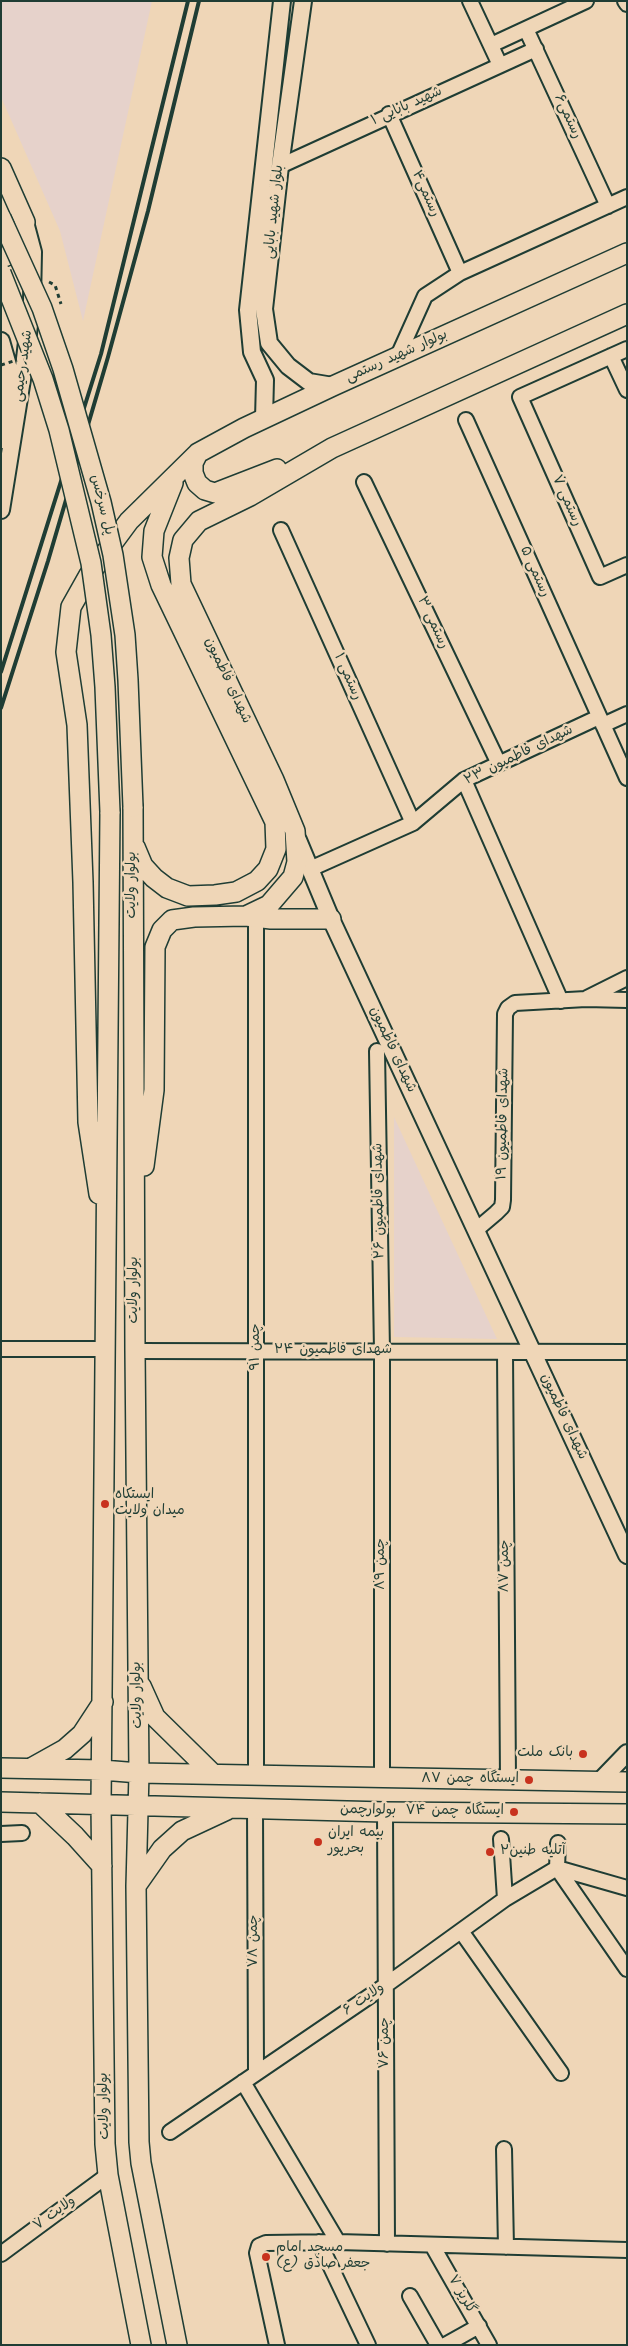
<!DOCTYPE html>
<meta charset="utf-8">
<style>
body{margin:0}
#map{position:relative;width:628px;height:2346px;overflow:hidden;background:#efd6b7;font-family:Kalam,sans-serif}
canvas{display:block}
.frame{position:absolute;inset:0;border:2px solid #1f3d34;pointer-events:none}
</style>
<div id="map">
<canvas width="628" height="2346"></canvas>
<div class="frame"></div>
</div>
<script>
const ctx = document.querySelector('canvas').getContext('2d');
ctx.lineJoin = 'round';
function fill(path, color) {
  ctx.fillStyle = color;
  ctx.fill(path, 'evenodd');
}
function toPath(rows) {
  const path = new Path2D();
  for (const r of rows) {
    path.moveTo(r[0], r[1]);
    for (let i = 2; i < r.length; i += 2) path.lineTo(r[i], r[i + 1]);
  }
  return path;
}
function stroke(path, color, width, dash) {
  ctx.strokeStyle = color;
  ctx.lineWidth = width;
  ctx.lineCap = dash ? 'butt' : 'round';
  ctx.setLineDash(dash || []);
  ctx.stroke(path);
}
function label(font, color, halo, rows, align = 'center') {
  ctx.font = font + ' Kalam,"Playpen Sans Arabic",sans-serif';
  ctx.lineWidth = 5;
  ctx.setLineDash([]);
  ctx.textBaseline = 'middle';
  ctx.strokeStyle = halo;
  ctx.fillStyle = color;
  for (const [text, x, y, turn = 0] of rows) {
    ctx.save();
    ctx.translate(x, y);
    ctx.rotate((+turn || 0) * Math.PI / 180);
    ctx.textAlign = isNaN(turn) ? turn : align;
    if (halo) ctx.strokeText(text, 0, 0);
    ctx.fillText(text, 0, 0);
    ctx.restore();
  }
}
const built = toPath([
 [1,1,152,1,83,321,60,231,1,97],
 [394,1117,497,1339,394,1337]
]);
const path = toPath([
 [49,282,55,285,61,304]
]);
const minor = toPath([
 [470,1,500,65],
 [625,1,627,4],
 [526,29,608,206],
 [491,45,586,1],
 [389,114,460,273],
 [280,166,536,49],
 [627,349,520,397,600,577,627,565],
 [398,356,425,296,460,273,627,197],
 [611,356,627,390],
 [466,420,627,778],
 [364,482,499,764],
 [281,530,413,823],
 [603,725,627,714],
 [464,780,561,1001],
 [310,869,413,823,464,780,599,717],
 [256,918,256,1775],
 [587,998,627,978],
 [377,1051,382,1351,382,1777],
 [476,1230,496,1213,502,1207,503,1200,505,1014,508,1008,515,1003,586,999,627,1000],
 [1,1349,106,1349],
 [135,1351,627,1352],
 [505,1352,508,1780],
 [255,1808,256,2073],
 [385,1812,387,2244],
 [1,1834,22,1833],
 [501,1839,505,1899],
 [557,1868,627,1969],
 [557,1868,627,1888],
 [557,1868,558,1843],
 [461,1931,561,2073],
 [243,2082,338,2242],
 [170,2132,386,1985,505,1899,557,1868],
 [504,2149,506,2247],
 [319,2242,368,2345],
 [432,2245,489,2345],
 [1,2254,108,2175],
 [410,2296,438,2345],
 [277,2345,257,2253,259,2246,266,2243,338,2242,627,2250],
 [445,2345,479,2326]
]);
const tertiary = toPath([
 [303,1,280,166,264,309,269,343,288,366,309,382,333,386],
 [1,341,9,369,2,440],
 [264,419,265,380,252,352,248,310,282,1],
 [1,510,24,367,32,300,33,252,25,222],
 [298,840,331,919,627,1555],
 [600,1781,627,1753]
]);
const secondary = toPath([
 [1,168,25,222,23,234,19,246,9,255,1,258],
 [198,453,193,463,193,473,197,483,205,490,215,493,277,469],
 [133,807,135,1351,139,1773,136,1886,139,2142,141,2163,177,2345],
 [110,812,101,1804,105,2144,108,2175,141,2345],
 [135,847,143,866,154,878,167,888,188,896,215,895,236,892,257,881,268,869,276,849,275,822,161,585,152,557,154,531,173,483],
 [246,916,269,905,293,877,297,862,295,831,274,780,181,584,179,558,183,540,199,521,250,496,332,448,627,314],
 [144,1166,154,1090,155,947,162,930,172,920,194,917,246,916,271,919,331,919],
 [99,1194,88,1122,83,882,77,725,66,652,71,607,89,575,129,521,198,453,244,428,333,386,627,253],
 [141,1686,155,1717,213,1774],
 [1,1768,102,1770,139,1773,627,1782],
 [31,1768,65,1749,82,1734,103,1702],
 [1,1802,385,1812,627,1814],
 [40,1803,75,1836,102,1866],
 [136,1886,162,1849,182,1831,227,1810]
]);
const rail = toPath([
 [1,672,101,354,188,1],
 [1,708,48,561,108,357,148,211,199,1]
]);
const pathBridge = toPath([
 [1,365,17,360]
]);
const secondaryBridge = toPath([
 [1,218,42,308,63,369,101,502,113,555,125,635,128,680,133,807],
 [1,273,43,379,59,430,91,563,101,635,105,687,110,812]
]);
const markers = [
 [105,1504,5,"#c8321e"],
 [583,1754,5,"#c8321e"],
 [529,1780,5,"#c8321e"],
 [514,1812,5,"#c8321e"],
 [318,1842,5,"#c8321e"],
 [490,1852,5,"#c8321e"],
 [266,2257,5,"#c8321e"]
];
const streetNames = [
 ["شهید بابایی ۱",407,107,-24],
 ["رستمی۶",567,117,65],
 ["رستمی۴",425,194,66],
 ["بلوار شهید بابایی",275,212,-84],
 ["بولوار شهید رستمی",397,357,-24],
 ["شهید رحیمی",24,366,-82],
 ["رستمی ۷",566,501,66],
 ["پل سرخس",101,505,76],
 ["رستمی ۵",534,572,66],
 ["رستمی ۳",432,623,65],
 ["رستمی ۱",347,677,66],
 ["شهدای فاطمیون",227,681,65],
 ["شهدای فاطمیون ۲۳",519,756,-26],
 ["بولوار ولایت",133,885,-90],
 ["شهدای فاطمیون",392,1050,65],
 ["شهدای فاطمیون ۱۹",504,1124,-89],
 ["شهدای فاطمیون ۲۶",380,1201,-91],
 ["بولوار ولایت",135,1290,-90],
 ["چمن ۹۱",257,1347,-90],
 ["شهدای فاطمیون ۲۴",333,1351],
 ["شهدای فاطمیون",563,1417,65],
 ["چمن ۸۹",382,1564,-90],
 ["چمن ۸۷",506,1566,-90],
 ["بولوار ولایت",138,1695,-91],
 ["بولوارچمن",368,1811,1],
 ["چمن ۷۸",255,1941,-90],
 ["ولایت ۶",364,2000,-34],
 ["چمن ۷۶",386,2043,-90],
 ["بولوار ولایت",105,2106,-91],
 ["ولایت ۷",55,2214,-36],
 ["گلریز ۷",461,2295,60]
];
const poiNames = [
 ["ایستکاه",115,1496],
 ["میدان ولایت",115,1512],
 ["بانک ملت",573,1754,"right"],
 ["ایستگاه چمن ۸۷",519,1780,"right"],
 ["ایستگاه چمن ۷۴",504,1812,"right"],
 ["بيمه ايران",328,1834],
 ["بحرپور",328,1850],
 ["آتلیه طنین۲",500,1852],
 ["مسجد امام",276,2249],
 ["جعفر صادق (ع)",276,2265]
];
fill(built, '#e6d2cb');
stroke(minor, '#1f3d34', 18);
stroke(tertiary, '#1f3d34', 20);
stroke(secondary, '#1f3d34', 22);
stroke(path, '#1f3d34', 3, [4, 4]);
stroke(minor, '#efd6b7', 14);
stroke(tertiary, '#efd6b7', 16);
stroke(secondary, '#efd6b7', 19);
stroke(rail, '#1f3d34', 4);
stroke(secondaryBridge, '#1f3d34', 22, []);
stroke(pathBridge, '#1f3d34', 3, [4, 4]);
stroke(secondaryBridge, '#efd6b7', 19);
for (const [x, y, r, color] of markers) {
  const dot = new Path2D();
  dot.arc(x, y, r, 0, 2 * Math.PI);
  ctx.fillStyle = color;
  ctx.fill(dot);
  stroke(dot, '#efd6b7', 2);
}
label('14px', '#1f3d34', '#efd6b7', streetNames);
label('14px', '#1f3d34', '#efd6b7', poiNames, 'left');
</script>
